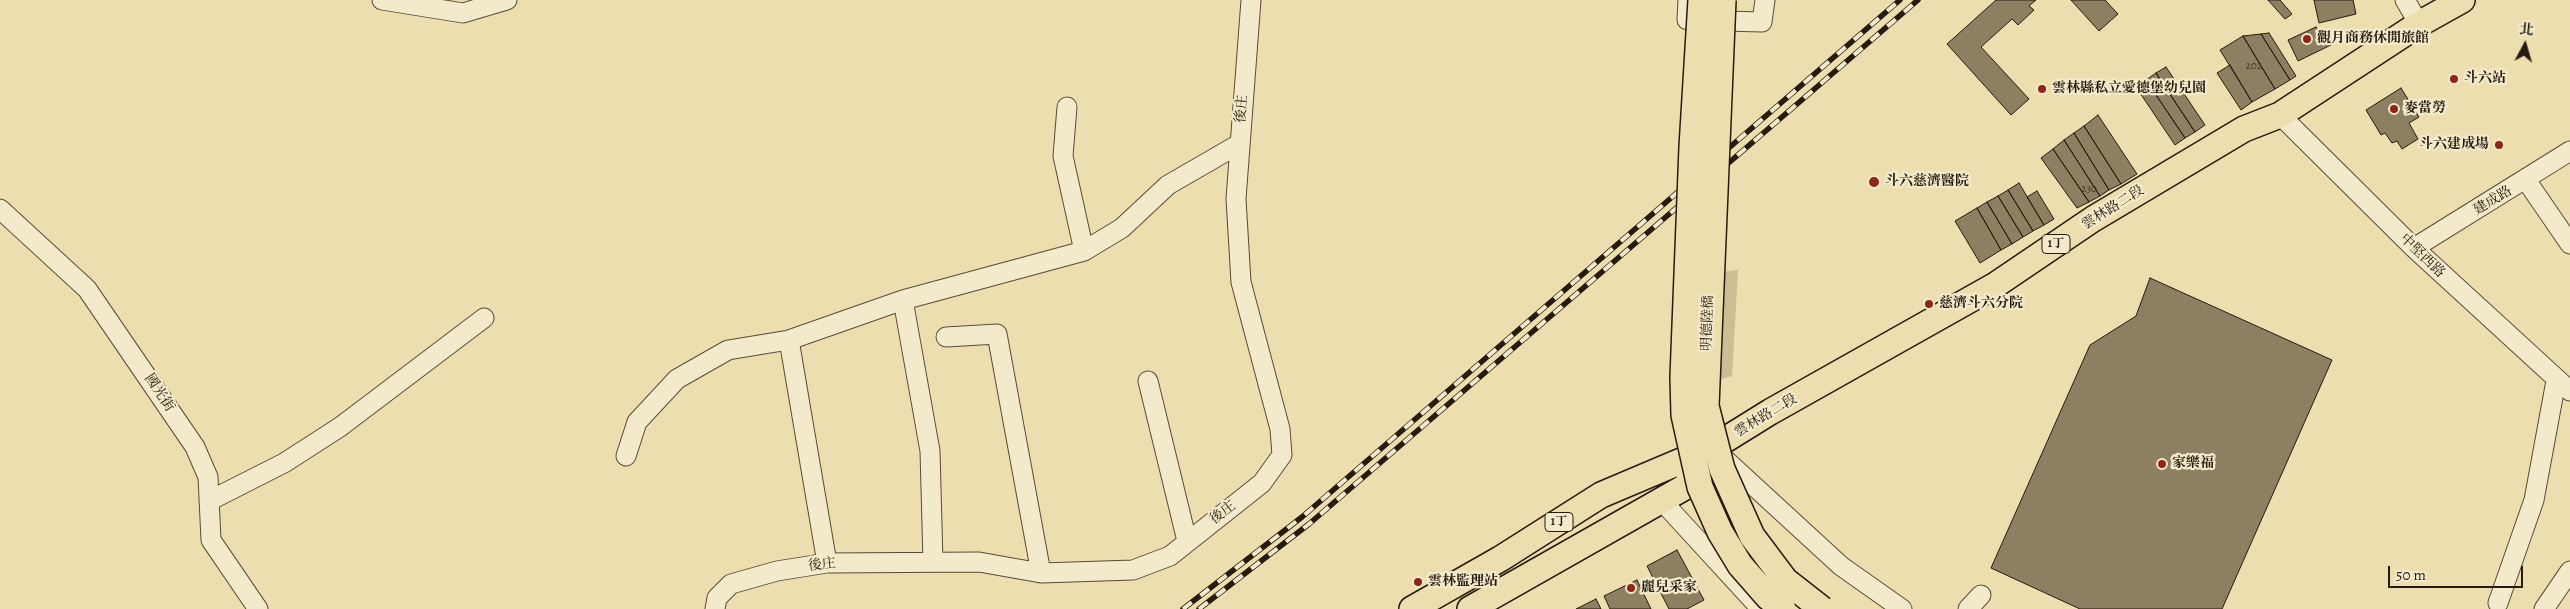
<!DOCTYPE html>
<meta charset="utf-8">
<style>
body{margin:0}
#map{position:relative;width:2570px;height:609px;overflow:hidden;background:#eddeaf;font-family:Alegreya,"Noto Serif TC",serif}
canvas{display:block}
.north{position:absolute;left:2500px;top:20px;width:50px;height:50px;-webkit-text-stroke:4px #f3eacb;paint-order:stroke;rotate:6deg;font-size:14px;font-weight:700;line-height:20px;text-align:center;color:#261b0e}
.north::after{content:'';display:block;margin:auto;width:18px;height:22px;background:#261b0e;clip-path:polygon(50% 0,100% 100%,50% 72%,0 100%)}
.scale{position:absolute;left:2388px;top:566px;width:135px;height:22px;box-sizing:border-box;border:2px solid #261b0e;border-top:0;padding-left:6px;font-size:15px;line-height:18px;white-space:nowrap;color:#261b0e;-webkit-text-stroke:4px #f3eacb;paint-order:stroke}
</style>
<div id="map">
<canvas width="2570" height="609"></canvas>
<div class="north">北</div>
<div class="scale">50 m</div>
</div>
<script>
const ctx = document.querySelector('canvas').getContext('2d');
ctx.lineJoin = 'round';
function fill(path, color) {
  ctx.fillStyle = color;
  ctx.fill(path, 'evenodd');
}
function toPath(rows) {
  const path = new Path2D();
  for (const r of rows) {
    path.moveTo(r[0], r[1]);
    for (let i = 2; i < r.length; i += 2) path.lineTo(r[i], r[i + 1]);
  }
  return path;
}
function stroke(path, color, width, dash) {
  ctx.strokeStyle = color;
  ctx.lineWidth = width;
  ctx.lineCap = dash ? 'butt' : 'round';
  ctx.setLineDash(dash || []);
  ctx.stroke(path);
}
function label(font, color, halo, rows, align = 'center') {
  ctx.font = font + ' Alegreya,"Noto Serif TC",serif';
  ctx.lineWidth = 4.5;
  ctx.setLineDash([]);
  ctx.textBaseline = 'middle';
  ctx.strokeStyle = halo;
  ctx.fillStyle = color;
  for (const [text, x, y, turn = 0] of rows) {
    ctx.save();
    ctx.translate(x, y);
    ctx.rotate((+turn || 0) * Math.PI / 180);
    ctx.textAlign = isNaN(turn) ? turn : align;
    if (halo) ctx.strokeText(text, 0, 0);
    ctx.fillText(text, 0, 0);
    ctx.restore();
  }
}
const green = toPath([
 [1738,270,1732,376,1677,393,1680,277]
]);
const building = toPath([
 [1996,0,2036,0,2029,6,2034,10,2018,25,2012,19,1981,47,2029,99,2011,115,1947,44,1996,0],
 [2071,0,2105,0,2118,14,2099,31,2071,0],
 [2268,0,2280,0,2292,14,2285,19,2268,0],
 [2314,0,2353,0,2356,14,2319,23,2314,0],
 [2316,27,2333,44,2298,61,2288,40,2316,27],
 [2269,33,2296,76,2290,80,2261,34,2269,33],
 [2261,34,2290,80,2275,89,2243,36,2261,34],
 [2243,36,2275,89,2252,102,2220,50,2243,36],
 [2230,65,2252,102,2241,110,2217,73,2230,65],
 [2166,67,2205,125,2195,132,2156,73,2166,67],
 [2156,73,2195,132,2185,138,2146,80,2156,73],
 [2146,80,2185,138,2175,145,2136,87,2146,80],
 [2401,88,2419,117,2409,123,2418,139,2402,149,2397,141,2392,143,2385,133,2381,135,2366,110,2401,88],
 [2098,115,2137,174,2121,184,2084,126,2098,115],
 [2084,126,2121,184,2109,190,2074,133,2084,126],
 [2074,133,2109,190,2100,196,2064,140,2074,133],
 [2064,140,2100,196,2089,202,2053,149,2064,140],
 [2053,149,2089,202,2077,208,2041,158,2053,149],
 [2019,183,2044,225,2033,231,2008,190,2019,183],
 [2008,190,2033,231,2023,237,1998,196,2008,190],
 [2037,191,2054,219,2044,225,2027,197,2037,191],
 [1998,196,2023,237,2012,244,1987,202,1998,196],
 [1987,202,2012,244,2001,250,1977,208,1987,202],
 [1977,208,2001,250,1980,263,1955,221,1977,208],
 [2150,278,2332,360,2222,609,2080,609,1991,568,2090,345,2136,316,2150,278],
 [1677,550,1704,600,1687,609,1669,609,1647,566,1677,550],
 [1637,580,1651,609,1610,609,1604,596,1637,580],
 [1596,599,1601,609,1576,609,1596,599]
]);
const minor = toPath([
 [382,0,463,13,507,0],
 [1688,0,1687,20,1762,22,1765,0],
 [2405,0,2419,24],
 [1067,107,1063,156,1084,251],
 [2280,115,2414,248,2570,391],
 [2526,180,2570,244],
 [0,209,87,289,195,447,208,477,211,540,258,609],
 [2414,248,2570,151],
 [903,300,930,451,933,562],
 [946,337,997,334,1041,573],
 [789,340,827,563],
 [1148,381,1187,541],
 [1718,453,1841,566,1902,609],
 [626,456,637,422,677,379,728,350,789,340,903,300,1084,251,1122,228,1168,185,1239,144],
 [1661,500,1761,609],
 [209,501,284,463,340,427,484,318],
 [2498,603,2534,500,2556,381],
 [715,609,717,598,731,584,777,571,827,563,979,562,1041,573,1133,570,1170,556,1262,483,1282,455,1280,429,1241,282,1236,199,1251,0],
 [1968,609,1981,595],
 [2544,609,2570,571]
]);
const major = toPath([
 [1412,609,1500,559,1601,495,1712,448],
 [1470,609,1685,487,1712,448,1770,412,1994,286,2093,219,2244,129,2280,115,2419,24,2462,0]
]);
const rail = toPath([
 [1183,609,1302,517,1900,0],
 [1199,609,1309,524,1918,0]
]);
const majorBridge = toPath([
 [1701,0,1692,147,1683,377,1684,415,1700,487,1720,532,1740,565,1768,597,1783,609],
 [1723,0,1706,406,1722,469,1752,536,1785,580,1822,609]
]);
const markers = [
 [2307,39,5,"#8f2418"],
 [2454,79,5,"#8f2418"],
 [2042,89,5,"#8f2418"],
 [2394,109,5,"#8f2418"],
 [2499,145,5,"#8f2418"],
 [1874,182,6,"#8f2418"],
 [1929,304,5,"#8f2418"],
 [2162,464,5,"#8f2418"],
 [1418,582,5,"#8f2418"],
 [1631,588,5,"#8f2418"]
];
const numberNames = [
 ["202",2254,66],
 ["230",2089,189]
];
const shields = [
 [2056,244,28],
 [1559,522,28]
];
const shieldNames = [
 ["1丁",2056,244],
 ["1丁",1559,522]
];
const poiNames = [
 ["觀月商務休閒旅館",2317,39],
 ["斗六站",2464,79],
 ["雲林縣私立愛德堡幼兒園",2052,89],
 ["麥當勞",2404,109],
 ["斗六建成場",2489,145,"right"],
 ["斗六慈濟醫院",1885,182],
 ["慈濟斗六分院",1939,304],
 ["家樂福",2172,464],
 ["雲林監理站",1428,582],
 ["麗兒采家",1641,588]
];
const streetNames = [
 ["後庄",1242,109,-85],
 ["建成路",2493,201,-31],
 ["雲林路二段",2113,208,-32],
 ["中堅西路",2422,256,44],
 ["明德陸橋",1708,323,-88],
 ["國光街",159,393,56],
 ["雲林路二段",1766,416,-31],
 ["後庄",1223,513,-37],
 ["後庄",822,565,-6]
];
fill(green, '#cbbd94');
fill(building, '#8d8062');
stroke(building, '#261b0e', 1);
stroke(minor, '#584c36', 21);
stroke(major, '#261b0e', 28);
stroke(minor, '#f3eacb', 19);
stroke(major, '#eddeaf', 25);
stroke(rail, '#261b0e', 5.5);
stroke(rail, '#f3eacb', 4, [11]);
stroke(majorBridge, '#261b0e', 28, []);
stroke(majorBridge, '#eddeaf', 25);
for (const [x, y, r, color] of markers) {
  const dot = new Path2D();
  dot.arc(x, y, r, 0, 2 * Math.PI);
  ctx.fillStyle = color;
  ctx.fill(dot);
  stroke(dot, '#f3eacb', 2);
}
label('11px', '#403423', null, numberNames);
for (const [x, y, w] of shields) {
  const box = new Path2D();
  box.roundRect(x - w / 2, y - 9.5, w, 19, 4);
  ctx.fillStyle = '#f3eacb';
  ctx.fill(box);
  stroke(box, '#261b0e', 1);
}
label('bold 12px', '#261b0e', null, shieldNames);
label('bold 14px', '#261b0e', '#f3eacb', poiNames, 'left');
label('14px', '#261b0e', '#f3eacb', streetNames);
</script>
